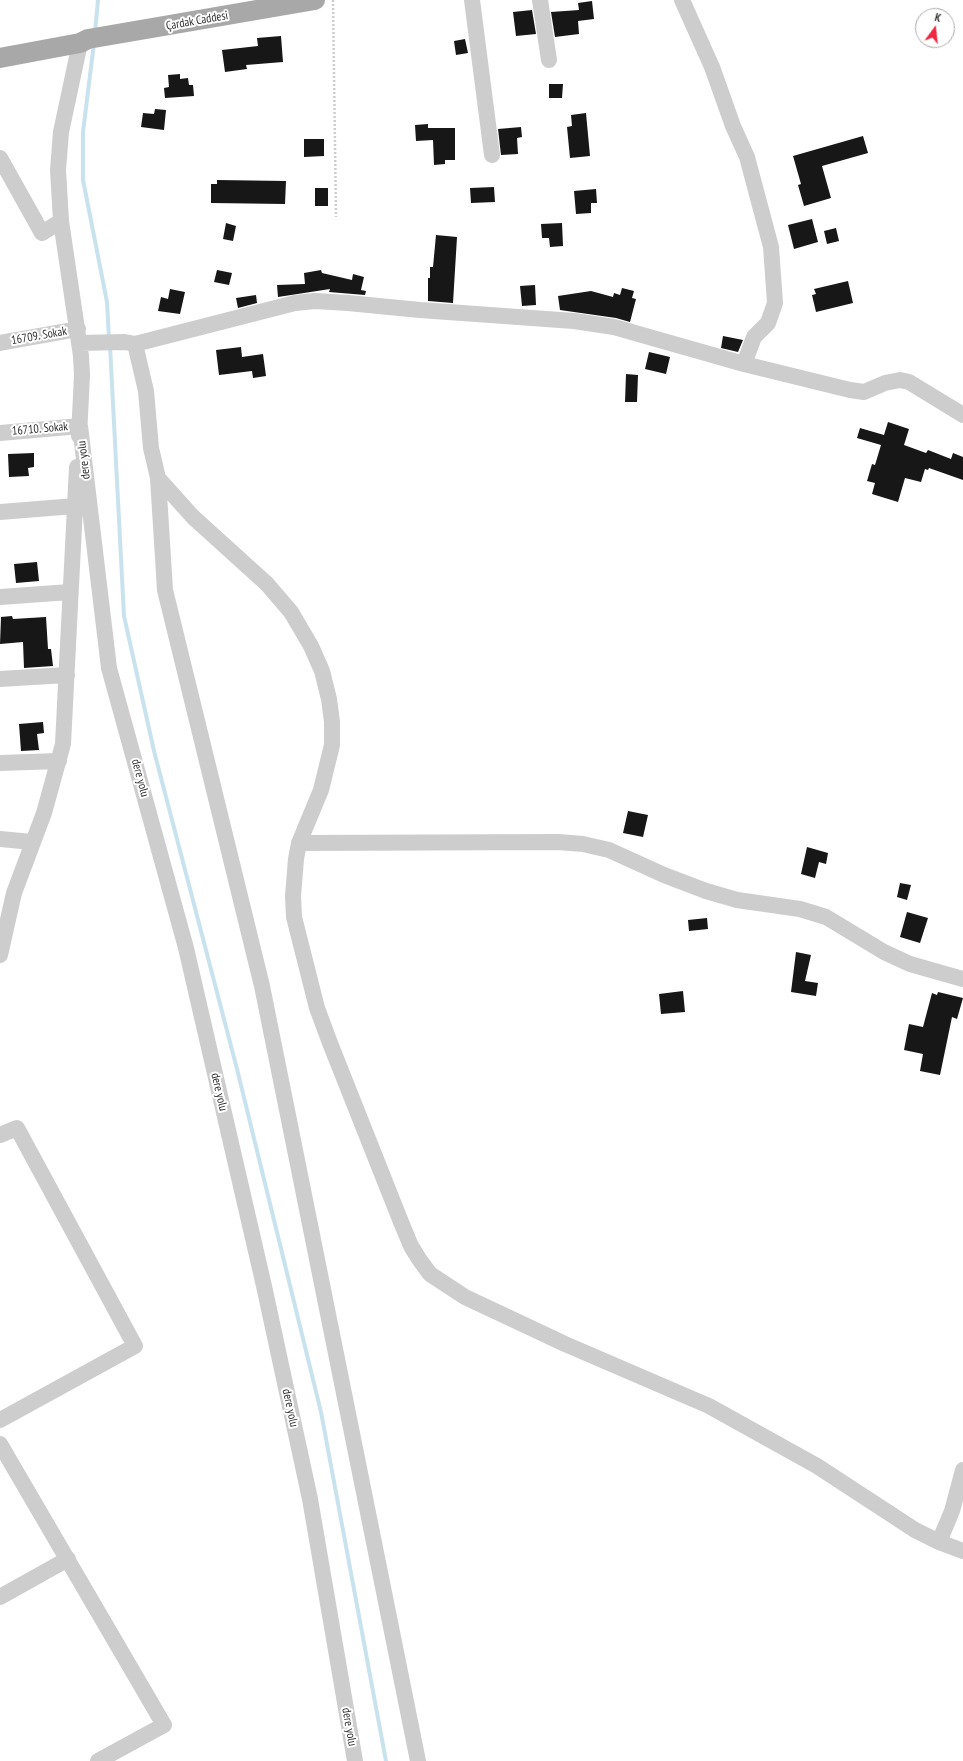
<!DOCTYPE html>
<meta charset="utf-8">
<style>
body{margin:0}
#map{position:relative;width:963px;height:1761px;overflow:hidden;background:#fff;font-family:"PT Sans Narrow",sans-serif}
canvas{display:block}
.north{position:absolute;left:915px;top:8px;width:40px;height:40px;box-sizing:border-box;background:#fff;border:1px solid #acacac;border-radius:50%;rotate:15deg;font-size:11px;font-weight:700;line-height:16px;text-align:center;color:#303030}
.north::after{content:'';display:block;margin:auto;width:14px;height:18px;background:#f02943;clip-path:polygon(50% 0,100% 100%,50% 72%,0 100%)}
</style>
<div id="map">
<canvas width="963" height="1761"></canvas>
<div class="north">K</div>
</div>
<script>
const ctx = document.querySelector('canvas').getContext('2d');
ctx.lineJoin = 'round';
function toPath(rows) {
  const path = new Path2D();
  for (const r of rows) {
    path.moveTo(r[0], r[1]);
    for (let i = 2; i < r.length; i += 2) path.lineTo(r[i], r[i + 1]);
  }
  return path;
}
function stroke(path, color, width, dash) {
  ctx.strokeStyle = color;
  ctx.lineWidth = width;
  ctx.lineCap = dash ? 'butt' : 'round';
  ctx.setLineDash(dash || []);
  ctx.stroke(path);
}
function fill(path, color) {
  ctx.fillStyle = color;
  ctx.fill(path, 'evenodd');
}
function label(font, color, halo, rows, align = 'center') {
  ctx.font = font + ' "PT Sans Narrow",sans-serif';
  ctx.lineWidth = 4;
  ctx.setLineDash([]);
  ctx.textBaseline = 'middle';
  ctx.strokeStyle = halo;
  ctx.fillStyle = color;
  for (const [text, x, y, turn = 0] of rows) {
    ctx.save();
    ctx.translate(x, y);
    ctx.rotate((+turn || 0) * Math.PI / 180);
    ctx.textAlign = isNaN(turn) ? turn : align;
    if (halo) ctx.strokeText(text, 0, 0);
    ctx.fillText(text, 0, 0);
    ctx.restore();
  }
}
const stream = toPath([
 [95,32,98,0],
 [94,43,83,132,83,180,107,302,109,339],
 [110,346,124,616,154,751,237,1069,321,1412,386,1761]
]);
const building = toPath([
 [592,1,594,19,578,21,579,34,555,37,551,12,579,10,578,3],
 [532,10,536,34,516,36,513,12],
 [281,36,283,62,246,65,247,69,225,72,222,50,258,46,257,38],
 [465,39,468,53,456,55,454,41],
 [180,74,180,79,188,78,189,85,193,85,194,96,165,98,164,88,169,87,168,75],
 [549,84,563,84,562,98,549,98],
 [155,109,166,110,164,130,141,127,143,113,154,114],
 [586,113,590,156,570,158,567,127,572,126,571,115],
 [428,124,428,128,455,128,455,160,445,160,445,164,434,165,433,140,416,141,415,125],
 [521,127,522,137,517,138,518,154,501,155,498,129],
 [863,136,868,153,822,166,831,198,804,206,798,185,801,184,793,156],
 [304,139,324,139,324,156,304,157],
 [217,180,286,181,285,204,211,203,211,184,217,184],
 [494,187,495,202,471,203,470,188],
 [315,188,328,188,328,206,315,206],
 [596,189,597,203,591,203,591,213,576,214,574,191],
 [812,219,818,242,794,249,788,225],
 [226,223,236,226,233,241,223,239],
 [562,223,563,246,550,247,549,238,542,238,541,224],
 [836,228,839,241,827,244,824,231],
 [436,235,457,237,453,303,428,301,428,278,430,278,430,267,433,267],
 [217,270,232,273,229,285,214,282],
 [321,270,322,273,352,280,353,274,364,277,361,290,366,291,365,295,329,292,330,289,278,297,277,285,305,284,304,273],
 [848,281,853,303,816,312,812,295,816,294,814,289],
 [535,285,536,305,522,306,520,286],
 [622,288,634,291,632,298,636,299,630,322,616,318,560,310,558,296,591,291,613,297,614,293,620,295],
 [170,289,185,292,180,314,158,311,161,297,168,299],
 [256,295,257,303,238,308,236,298],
 [723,336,743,340,738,352,721,348],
 [241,347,242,357,263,354,266,376,253,378,252,371,219,375,216,350],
 [649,352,670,357,666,374,645,369],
 [626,374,638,375,637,402,625,402],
 [888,422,909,429,904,445,926,453,928,450,951,459,953,453,963,457,963,480,929,468,928,470,925,469,921,482,905,478,898,502,872,494,875,483,867,481,872,464,875,465,881,445,857,438,860,428,884,435],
 [34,453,34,467,28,468,29,476,9,477,8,454],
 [37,562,39,581,16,583,14,564],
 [12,616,13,619,46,617,48,649,51,649,53,666,24,668,23,642,0,644,1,617],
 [43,722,44,733,37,734,39,750,21,751,19,724],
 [628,811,648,815,643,837,623,833],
 [807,847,828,853,826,864,819,862,815,878,801,874],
 [900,883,911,885,907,900,897,897],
 [907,912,928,918,920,943,900,937],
 [707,918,708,929,689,931,688,920],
 [796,952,811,955,805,981,818,983,816,996,791,992],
 [683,991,685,1012,661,1014,659,994],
 [938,992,963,998,957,1019,952,1017,940,1075,920,1071,923,1054,904,1050,909,1024,923,1027,932,993,937,995]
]);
const path = toPath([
 [333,0,336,217]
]);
const minor = toPath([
 [472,0,492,155],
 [540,0,549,60],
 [682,0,712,67,733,126,747,157,771,247,775,303,768,323,754,337,744,364],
 [0,158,42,233,61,221],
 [0,343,78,329],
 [79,343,125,342,135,344,295,303,315,301,348,303,420,310,574,321,614,327,744,364,850,390,864,392,885,383,900,380,909,382,963,415],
 [135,344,146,391,151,448,158,478,193,517,267,584,291,612,311,646,322,671,329,699,332,722,332,745,321,790,299,843,296,859,293,896,294,917,317,1008,330,1043,401,1222,411,1246,419,1259,430,1274,465,1297,565,1344,709,1406,817,1466,915,1530,939,1542,963,1551],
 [0,433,80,426,109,668,186,948,264,1286,310,1499,355,1761],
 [79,436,82,375,81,356,61,221,58,170,61,132,80,43],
 [158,478,165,590,262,986,418,1761],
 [0,512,75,506],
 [0,597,70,592],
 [0,679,67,675],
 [0,763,59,761],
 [0,839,32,842],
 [299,843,558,842,583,844,609,850,664,875,706,891,737,900,800,909,826,917,884,952,910,964,963,979],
 [0,955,14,893,44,813,63,744,77,467],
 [0,1135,17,1128,135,1346,0,1420],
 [0,1444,164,1725,98,1761],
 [939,1542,952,1511,963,1470],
 [0,1597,68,1559]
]);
const major = toPath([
 [0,58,80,43,88,39,315,0]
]);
const streetNames = [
 ["Çardak Caddesi",197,21,-10],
 ["16709. Sokak",39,336,-10],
 ["16710. Sokak",40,429,-5],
 ["dere yolu",84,460,-97],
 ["dere yolu",140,778,75],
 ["dere yolu",219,1092,77],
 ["dere yolu",290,1408,78],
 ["dere yolu",349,1727,80]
];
stroke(stream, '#c8e2ee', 4);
fill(building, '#171717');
stroke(path, '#cdcdcd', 2.5, [2, 2]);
stroke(minor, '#cdcdcd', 16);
stroke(major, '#a8a8a8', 20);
label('12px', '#303030', '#fff', streetNames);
</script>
